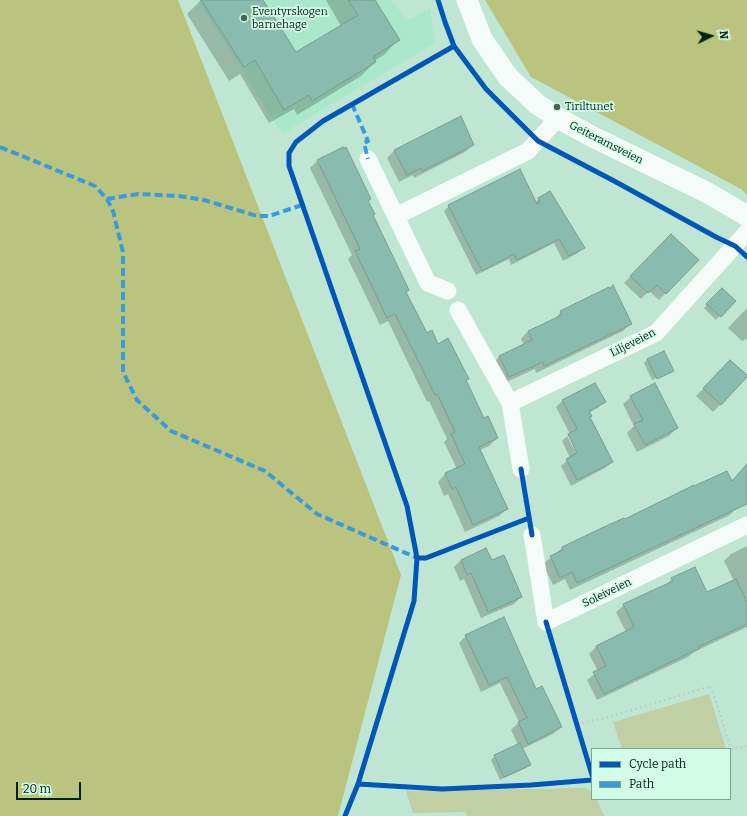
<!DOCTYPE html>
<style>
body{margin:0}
#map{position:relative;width:747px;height:816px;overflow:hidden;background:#bfe6d3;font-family:Bitter,serif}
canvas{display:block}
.legend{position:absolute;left:591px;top:748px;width:140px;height:52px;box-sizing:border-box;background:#d2fce6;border:1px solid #7fa492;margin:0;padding:5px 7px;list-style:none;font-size:12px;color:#032014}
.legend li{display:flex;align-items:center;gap:8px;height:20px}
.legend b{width:20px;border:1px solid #7fa492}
.north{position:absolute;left:691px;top:16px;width:40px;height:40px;-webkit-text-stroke:3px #d2fce6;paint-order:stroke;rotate:85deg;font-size:11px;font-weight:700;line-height:16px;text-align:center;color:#032014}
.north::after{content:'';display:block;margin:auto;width:14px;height:18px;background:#032014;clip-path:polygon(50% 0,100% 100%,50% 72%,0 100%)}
.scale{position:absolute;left:16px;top:782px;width:65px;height:18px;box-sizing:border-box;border:2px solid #032014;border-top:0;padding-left:5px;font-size:12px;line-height:14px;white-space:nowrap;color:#032014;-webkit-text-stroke:3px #d2fce6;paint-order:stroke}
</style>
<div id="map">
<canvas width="747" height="816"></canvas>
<ul class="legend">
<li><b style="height:5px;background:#0057b8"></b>Cycle path</li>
<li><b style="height:5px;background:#399bde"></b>Path</li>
</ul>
<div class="north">N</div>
<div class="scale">20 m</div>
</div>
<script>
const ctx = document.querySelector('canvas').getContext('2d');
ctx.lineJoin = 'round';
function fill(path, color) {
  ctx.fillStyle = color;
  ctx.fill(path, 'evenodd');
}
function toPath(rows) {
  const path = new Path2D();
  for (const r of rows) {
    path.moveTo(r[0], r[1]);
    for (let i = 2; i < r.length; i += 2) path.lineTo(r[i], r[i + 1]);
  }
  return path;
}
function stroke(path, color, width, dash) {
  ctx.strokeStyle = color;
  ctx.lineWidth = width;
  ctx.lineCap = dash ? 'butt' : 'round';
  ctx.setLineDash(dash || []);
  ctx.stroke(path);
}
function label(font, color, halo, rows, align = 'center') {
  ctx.font = font + ' Bitter,serif';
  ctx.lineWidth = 3.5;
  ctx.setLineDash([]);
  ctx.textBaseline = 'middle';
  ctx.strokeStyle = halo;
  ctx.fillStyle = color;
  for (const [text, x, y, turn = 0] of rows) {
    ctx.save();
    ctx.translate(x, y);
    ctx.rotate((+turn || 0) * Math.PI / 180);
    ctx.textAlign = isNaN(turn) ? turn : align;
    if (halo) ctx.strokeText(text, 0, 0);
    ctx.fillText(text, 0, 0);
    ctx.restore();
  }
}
const built = toPath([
 [198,0,392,0,407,21,430,8,435,43,282,134]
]);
const green = toPath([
 [709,694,726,749,622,749,613,722],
 [586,788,592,792,592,799,597,799,604,816,467,816,465,812,413,813,406,791]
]);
const forest = toPath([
 [0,0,178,0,401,575,338,816,0,816],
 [485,0,747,0,747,195,741,189,531,77]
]);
const shadow = toPath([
 [201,0,262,0,296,54,341,26,326,0,374,0,398,40,384,55,374,61,375,62,361,76,297,115,294,109,269,123,240,74,229,81,187,14],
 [473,145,465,152,414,178,413,175,399,182,387,158,395,150],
 [342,149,370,199,368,201,372,215,408,290,406,292,427,334,468,378,465,381,484,419,497,438,489,446,480,450,507,509,499,516,465,532,448,494,444,496,438,482,445,474,457,469,444,442,447,439,429,401,427,402,388,321,380,325,348,259,352,255,310,168,317,161],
 [539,199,583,248,578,253,563,261,554,243,511,265,509,259,476,275,444,211,449,206,535,202],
 [671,235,697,260,659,300,649,291,641,299,624,283],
 [722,289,734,301,716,320,704,308],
 [747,308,747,339,742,341,728,328],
 [561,312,631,323,623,331,536,373,535,369,502,384,492,364,500,356,524,345,521,339,528,331,553,320],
 [663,352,672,371,669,374,669,372,652,380,644,363,647,360],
 [722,369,721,404,713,412,696,396],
 [595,384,604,402,598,408,589,413,589,417,611,462,605,468,571,486,561,466,570,458,562,441,567,436,579,458,580,457,570,436,567,436,570,434,556,407,562,401],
 [631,397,677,428,669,436,637,452,627,433,634,426,623,404],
 [747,464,747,497,730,515,570,590,565,579,553,585,543,564,562,548,606,527,731,482],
 [747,546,747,627,694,652,688,657,597,700,587,680,598,671,589,654,596,647,626,632,616,612,624,605,666,585,672,579,706,594,734,581,724,561,731,554],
 [461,560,491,562,521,597,514,604,481,618,464,579,460,581,454,567],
 [466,636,536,690,561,727,553,734,522,749,529,764,526,768,500,780,491,760,495,756,518,745,511,730,519,722,500,683,481,692,459,643]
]);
const building = toPath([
 [201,0,263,0,296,52,358,15,348,0,375,0,400,40,373,57,376,62,312,101,309,95,284,110,255,60,244,67,201,0],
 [461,116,474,145,422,171,421,168,407,175,394,150,461,116],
 [343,147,343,149,346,147,371,199,368,201,375,214,373,215,409,290,406,292,427,333,432,330,438,344,448,338,469,379,466,380,484,418,488,416,498,438,479,447,508,509,473,525,456,487,452,489,445,473,465,464,451,434,455,432,437,394,435,395,395,314,387,318,355,251,360,249,317,160,343,147],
 [520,169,537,204,540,202,538,198,550,191,585,248,569,256,559,239,517,260,514,254,482,271,448,205,520,169],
 [671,234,699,260,666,294,657,285,648,293,630,276,671,234],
 [613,285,632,324,544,366,543,362,509,377,499,356,532,340,528,331,562,315,560,311,609,287,610,289,613,285],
 [722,288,736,301,721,317,706,304,722,288],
 [664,351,674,371,657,379,647,359,664,351],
 [730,360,747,375,747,377,721,405,703,388,730,360],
 [595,383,606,402,589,411,592,416,590,417,613,462,577,480,566,459,577,453,568,434,577,429,562,400,595,383],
 [655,383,678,428,645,445,634,424,643,420,630,396,655,383],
 [747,464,747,504,577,583,572,572,560,578,550,556,563,550,562,547,606,526,624,518,625,519,694,485,694,486,727,471,732,481,747,464],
 [486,548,492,560,504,555,522,597,488,612,471,573,467,575,461,560,486,548],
 [695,567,707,592,736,579,747,602,747,624,698,647,699,649,696,650,604,694,593,672,606,666,596,646,634,627,623,604,673,581,671,578,695,567],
 [504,617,536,689,542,686,562,727,528,744,518,722,527,718,507,677,489,685,465,635,504,617],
 [520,743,531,765,504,777,494,755,520,743]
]);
const path = toPath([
 [577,724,609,717,711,686,731,749,747,746]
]);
const minor = toPath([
 [368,159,428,283,448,291],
 [396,216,528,151,558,118],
 [458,310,510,403,521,469],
 [510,403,656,333,747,232],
 [532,535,546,622,747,525]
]);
const tertiary = toPath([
 [467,0,482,39,508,77,537,104,558,118,593,137,708,193,747,216]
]);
const quiet = toPath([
 [352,104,368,141,364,143,368,159],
 [0,147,95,186,107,199,113,211,123,252,123,372,137,400,171,431,265,471,317,514,417,558],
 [107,199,138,194,179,196,204,200,257,216,269,216,302,205]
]);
const cycleway = toPath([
 [438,0,445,22,454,46,486,89,538,141,616,182,716,237,735,246,747,257],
 [521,469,532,535],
 [417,558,426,558,529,518],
 [546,622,592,775],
 [358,784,442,789,531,785,592,780],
 [345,816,358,784,414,601,417,558,407,506,289,166,289,153,296,142,323,121,454,46]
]);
const markers = [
 [244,18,4,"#456557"],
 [557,107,4,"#456557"]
];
const poiNames = [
 ["Eventyrskogen",252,12],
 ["barnehage",252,25],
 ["Tiriltunet",565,107]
];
const streetNames = [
 ["Geiteramsveien",606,143,27],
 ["Liljeveien",633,343,-27],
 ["Soleiveien",607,593,-26]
];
fill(built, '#abe8cb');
fill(green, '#c1cfa5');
fill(forest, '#bac47f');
fill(shadow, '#0003');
fill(building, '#8abbaf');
stroke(building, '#7a9d92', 1);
stroke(path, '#c2cfc9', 2.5, [2, 3]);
stroke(minor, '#f5fbf8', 17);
stroke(tertiary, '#f5fbf8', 21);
stroke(quiet, '#399bde', 4, [8, 4]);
stroke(cycleway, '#0057b8', 5);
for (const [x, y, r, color] of markers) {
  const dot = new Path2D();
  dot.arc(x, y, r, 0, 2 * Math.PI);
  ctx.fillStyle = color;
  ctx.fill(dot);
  stroke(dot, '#d2fce6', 1.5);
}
label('11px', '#032014', '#d2fce6', poiNames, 'left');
label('11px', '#032014', '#d2fce6', streetNames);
</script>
